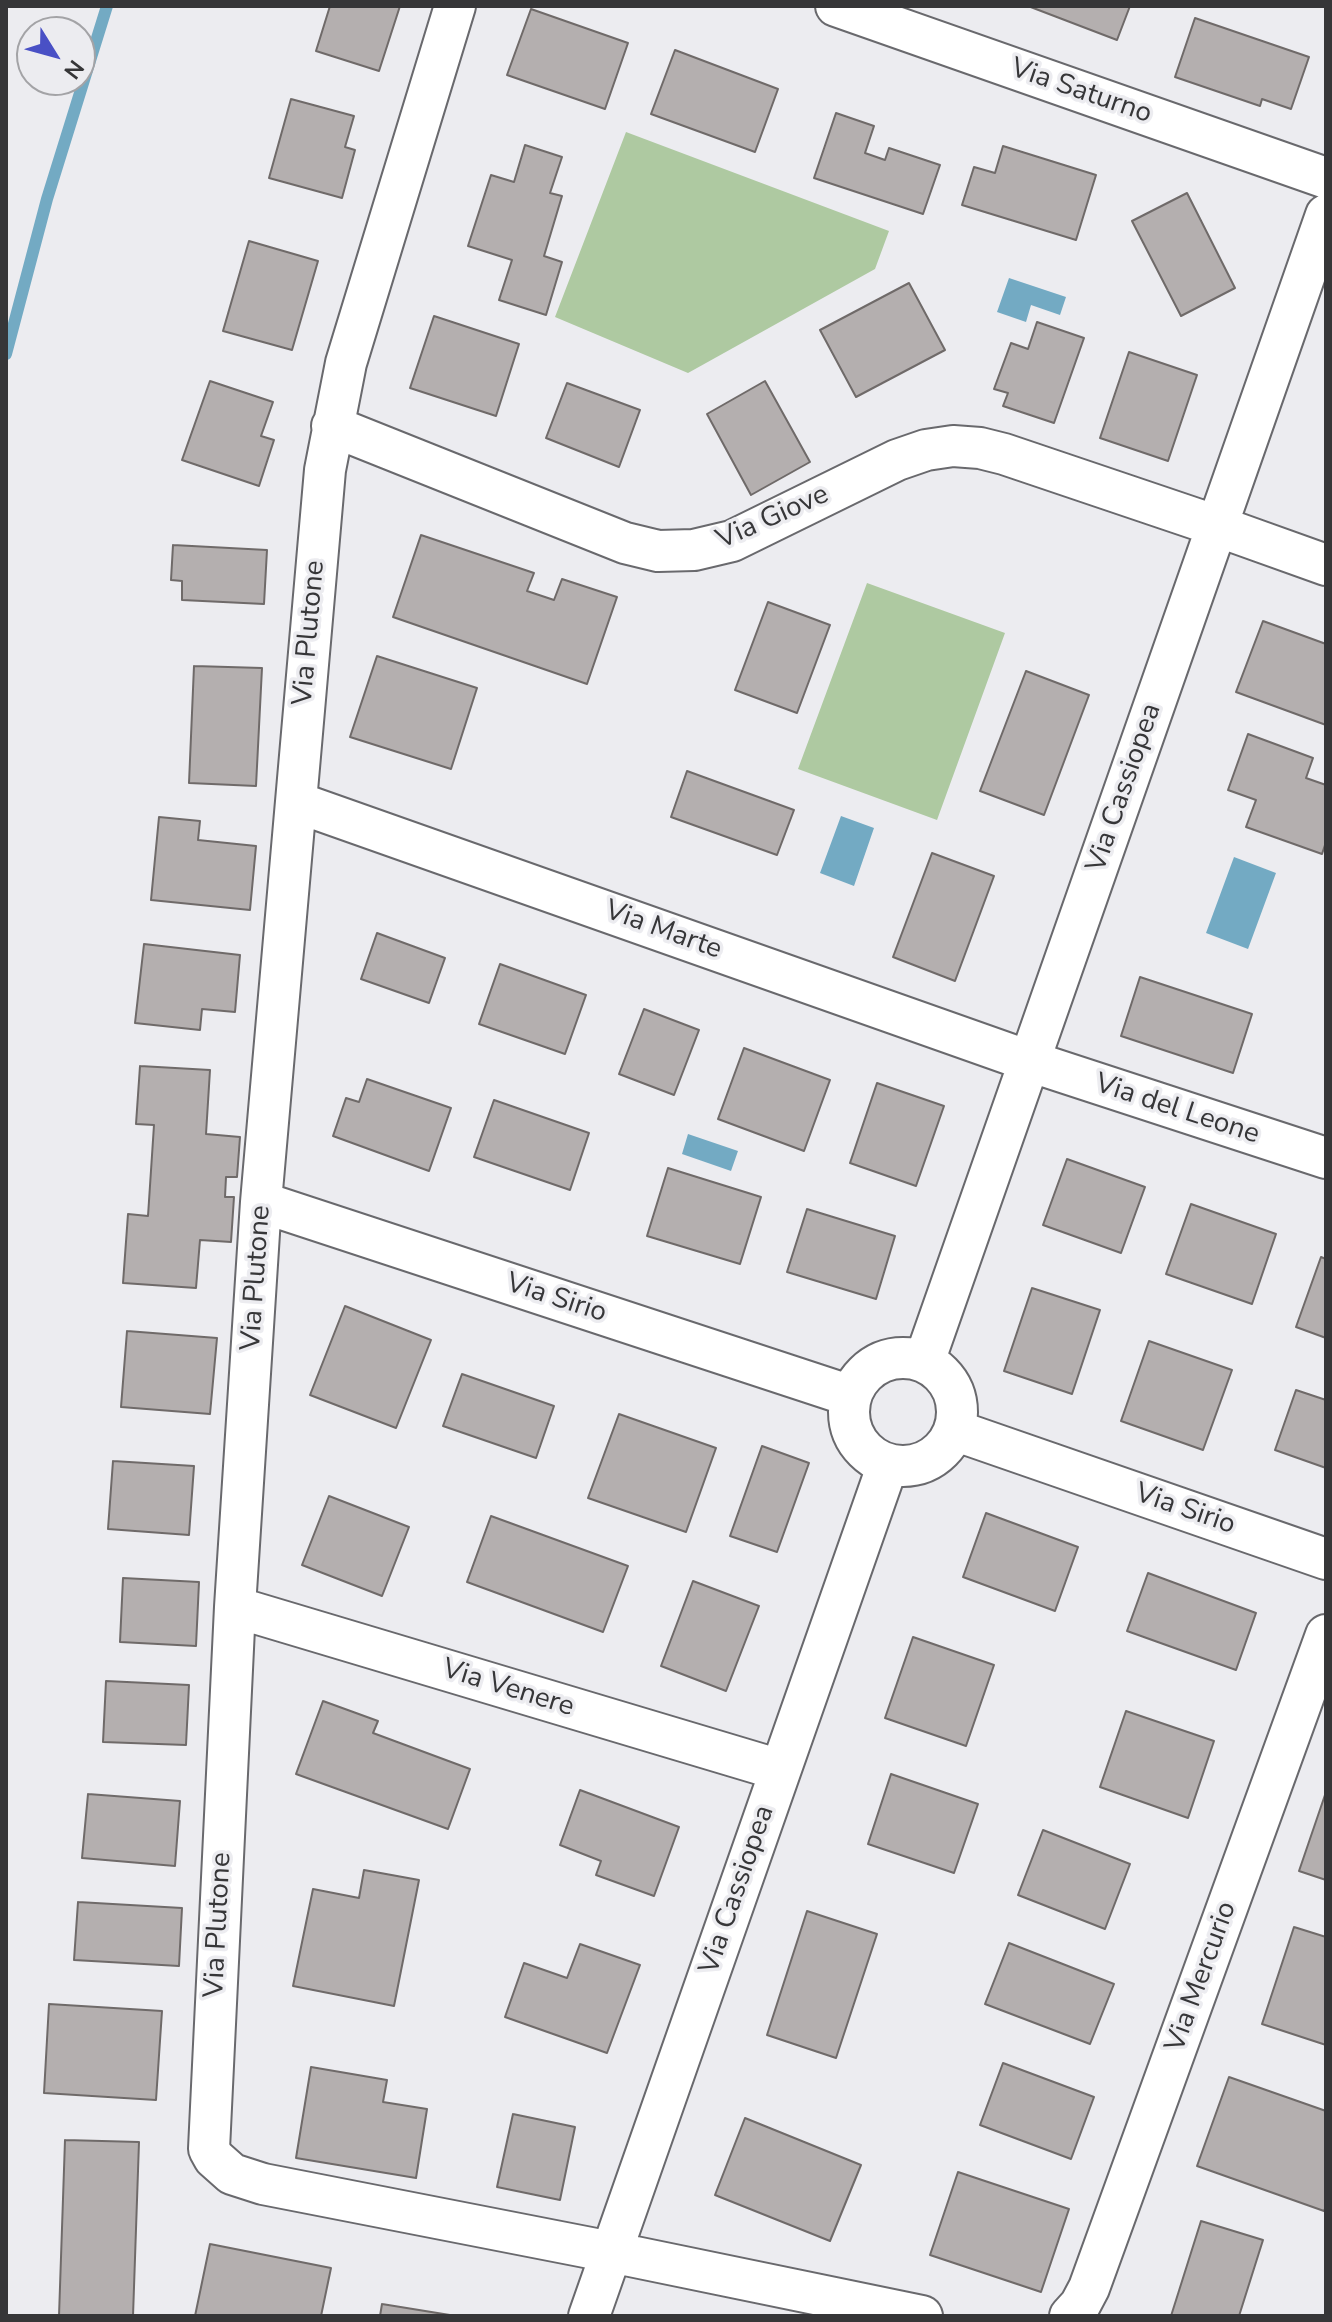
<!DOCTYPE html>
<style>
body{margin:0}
#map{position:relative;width:1332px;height:2322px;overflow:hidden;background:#ececf0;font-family:"Nunito Sans",sans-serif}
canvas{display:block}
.frame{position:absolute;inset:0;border:8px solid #363638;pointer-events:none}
.north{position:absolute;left:16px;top:16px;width:80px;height:80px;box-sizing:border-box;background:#ececf0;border:2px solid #a3a3a6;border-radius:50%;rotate:127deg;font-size:22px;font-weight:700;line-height:32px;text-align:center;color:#363638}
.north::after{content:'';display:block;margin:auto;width:28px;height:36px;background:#4950c5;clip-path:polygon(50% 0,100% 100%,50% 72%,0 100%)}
</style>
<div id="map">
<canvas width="1332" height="2322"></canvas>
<div class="frame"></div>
<div class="north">N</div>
</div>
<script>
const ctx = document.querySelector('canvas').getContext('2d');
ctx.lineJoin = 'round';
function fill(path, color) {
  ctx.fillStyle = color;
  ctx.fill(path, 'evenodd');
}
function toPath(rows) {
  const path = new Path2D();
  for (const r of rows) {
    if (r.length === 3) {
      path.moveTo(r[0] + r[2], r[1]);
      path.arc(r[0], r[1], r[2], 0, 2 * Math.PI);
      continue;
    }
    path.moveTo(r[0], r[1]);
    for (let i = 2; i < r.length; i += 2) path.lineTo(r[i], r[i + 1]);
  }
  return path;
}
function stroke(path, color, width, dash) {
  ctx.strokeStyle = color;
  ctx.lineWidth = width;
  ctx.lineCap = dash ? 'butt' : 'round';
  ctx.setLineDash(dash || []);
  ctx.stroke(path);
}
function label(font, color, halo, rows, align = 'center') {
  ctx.font = font + ' "Nunito Sans",sans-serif';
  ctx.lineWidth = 7;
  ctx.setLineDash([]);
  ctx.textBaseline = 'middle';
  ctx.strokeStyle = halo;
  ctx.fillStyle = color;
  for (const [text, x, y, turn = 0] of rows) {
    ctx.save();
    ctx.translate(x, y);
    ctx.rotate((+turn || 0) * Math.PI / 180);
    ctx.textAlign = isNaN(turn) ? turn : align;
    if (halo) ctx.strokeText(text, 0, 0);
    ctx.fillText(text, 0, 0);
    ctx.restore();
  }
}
const green = toPath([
 [626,132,889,231,875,269,688,373,555,317],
 [867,583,1005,633,937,820,798,769]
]);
const water = toPath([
 [1009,278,1066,297,1060,315,1031,305,1026,322,997,312],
 [841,816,874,828,854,886,820,873],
 [1234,857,1276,873,1248,949,1206,933],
 [688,1134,738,1151,731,1171,682,1154]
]);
const stream = toPath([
 [6,354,47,199,107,6]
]);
const building = toPath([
 [330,6,400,6,379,71,316,51,330,6],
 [1028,6,1130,6,1117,40,1028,6],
 [531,9,628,43,605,109,507,75,531,9],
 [1195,18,1309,57,1291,109,1262,99,1260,106,1175,77,1195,18],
 [675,50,778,89,755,152,651,114,675,50],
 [291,99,354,116,345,147,355,150,342,198,269,178,291,99],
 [836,113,874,126,865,153,885,160,889,148,940,165,923,214,814,178,836,113],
 [525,145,562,157,550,193,562,196,544,256,562,262,546,315,499,300,512,260,468,246,491,175,514,182,525,145],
 [1003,146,1096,175,1076,240,962,205,974,167,995,173,1003,146],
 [1187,193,1235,288,1181,316,1132,221,1187,193],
 [249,241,318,261,292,350,223,331,249,241],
 [909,283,945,350,856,397,820,330,909,283],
 [434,316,519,344,496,416,410,388,434,316],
 [1037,322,1084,338,1054,423,1003,406,1008,393,994,389,1011,343,1028,349,1037,322],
 [1129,352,1197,375,1168,461,1100,438,1129,352],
 [210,381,273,402,261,436,274,440,259,486,182,460,210,381],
 [765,381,810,462,751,495,707,414,765,381],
 [567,383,640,410,619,467,546,438,567,383],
 [421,535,534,573,527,591,554,600,562,579,617,597,587,684,393,617,421,535],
 [173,545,267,550,264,604,182,600,182,581,171,580,173,545],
 [768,602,830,625,797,713,735,690,768,602],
 [1263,621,1326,644,1326,725,1236,692,1263,621],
 [377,656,477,688,451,769,350,737,377,656],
 [194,666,262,668,256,786,189,783,194,666],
 [1026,671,1089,695,1044,815,980,791,1026,671],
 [1248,734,1313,758,1306,778,1326,785,1326,842,1322,854,1246,827,1256,800,1228,790,1248,734],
 [687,771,794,810,777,855,671,817,687,771],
 [159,817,200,821,198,840,256,846,250,910,151,900,159,817],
 [932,853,994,876,955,981,893,957,932,853],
 [377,933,445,958,429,1003,361,979,377,933],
 [144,944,240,955,235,1012,202,1009,200,1030,135,1023,144,944],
 [500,964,586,995,565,1054,479,1024,500,964],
 [1140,977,1252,1014,1233,1073,1121,1036,1140,977],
 [644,1009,699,1030,674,1095,619,1074,644,1009],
 [744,1048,830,1080,804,1151,718,1119,744,1048],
 [140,1066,210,1070,206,1134,240,1137,237,1177,226,1177,225,1197,234,1197,231,1242,200,1240,196,1288,123,1283,128,1214,148,1216,154,1125,136,1124,140,1066],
 [367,1079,451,1108,429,1171,333,1136,346,1098,359,1102,367,1079],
 [877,1083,944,1106,916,1186,850,1163,877,1083],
 [494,1100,589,1133,570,1190,474,1157,494,1100],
 [1067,1159,1145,1187,1121,1253,1043,1225,1067,1159],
 [668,1168,761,1197,740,1264,647,1236,668,1168],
 [1191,1204,1276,1234,1252,1304,1166,1274,1191,1204],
 [807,1209,895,1236,876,1299,787,1272,807,1209],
 [1321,1257,1326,1259,1326,1338,1296,1327,1321,1257],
 [1032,1288,1100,1310,1072,1394,1004,1371,1032,1288],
 [345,1306,431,1340,396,1428,310,1395,345,1306],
 [127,1331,217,1338,210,1414,121,1407,127,1331],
 [1149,1341,1232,1370,1203,1450,1121,1421,1149,1341],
 [462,1374,554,1406,536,1458,443,1426,462,1374],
 [1296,1390,1326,1400,1326,1468,1275,1450,1296,1390],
 [619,1414,716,1448,686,1532,588,1498,619,1414],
 [762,1446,809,1463,777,1552,730,1536,762,1446],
 [113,1461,194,1466,189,1535,108,1529,113,1461],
 [329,1496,409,1527,382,1596,302,1565,329,1496],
 [986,1513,1078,1547,1055,1611,963,1577,986,1513],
 [491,1516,628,1566,603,1632,467,1582,491,1516],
 [1148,1573,1256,1613,1236,1670,1127,1631,1148,1573],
 [123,1578,199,1582,196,1646,120,1642,123,1578],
 [693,1581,759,1606,726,1691,661,1666,693,1581],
 [913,1637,994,1665,966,1746,885,1718,913,1637],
 [106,1681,189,1685,186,1745,103,1742,106,1681],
 [323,1701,378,1721,373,1733,470,1769,448,1829,296,1774,323,1701],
 [1126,1711,1214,1741,1188,1818,1100,1787,1126,1711],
 [891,1774,978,1804,954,1873,868,1844,891,1774],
 [580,1790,679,1827,654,1896,596,1875,601,1861,560,1845,580,1790],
 [1326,1792,1326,1880,1299,1871,1326,1792],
 [88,1794,180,1801,175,1866,82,1858,88,1794],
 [1043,1830,1130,1864,1105,1929,1018,1895,1043,1830],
 [364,1870,419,1880,394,2006,293,1986,313,1889,359,1898,364,1870],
 [78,1902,182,1908,179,1966,74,1960,78,1902],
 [807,1911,877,1934,836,2058,767,2035,807,1911],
 [1294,1927,1326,1937,1326,2045,1262,2024,1294,1927],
 [1009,1943,1114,1984,1090,2044,985,2004,1009,1943],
 [580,1944,640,1965,607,2053,505,2017,524,1963,567,1978,580,1944],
 [49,2004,162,2011,156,2100,44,2093,49,2004],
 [1003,2063,1094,2097,1071,2159,980,2125,1003,2063],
 [311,2067,387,2080,383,2102,427,2109,416,2178,296,2158,311,2067],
 [1229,2077,1326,2111,1326,2206,1324,2211,1197,2166,1229,2077],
 [513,2114,575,2127,560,2200,497,2187,513,2114],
 [745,2118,861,2165,830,2241,715,2195,745,2118],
 [65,2140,139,2142,133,2316,59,2316,65,2140],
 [958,2172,1069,2209,1041,2292,930,2255,958,2172],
 [1201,2221,1263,2240,1239,2316,1171,2316,1201,2221],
 [210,2244,331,2268,321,2316,195,2316,210,2244],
 [382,2304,456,2316,380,2316,382,2304]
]);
const minor = toPath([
 [455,6,346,363,325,470,261,1202,235,1607,209,2149,214,2158,232,2174,263,2184,611,2252,922,2316],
 [836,6,1326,178],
 [332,426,625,543,658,551,694,550,732,541,897,460,926,450,953,446,980,448,1004,454,1217,526,1326,565],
 [296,802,1029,1061,1326,1158],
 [261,1202,851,1396],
 [903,1412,54],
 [924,1362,1326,215],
 [954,1430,1326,1559],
 [235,1607,780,1770],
 [589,2316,888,1464],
 [1070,2316,1080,2305,1089,2288,1326,1635]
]);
const streetNames = [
 ["Via Saturno",1081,92,19],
 ["Via Giove",773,518,-24],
 ["Via Plutone",310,633,-85],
 ["Via Cassiopea",1125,788,-71],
 ["Via Marte",663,931,20],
 ["Via del Leone",1177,1110,18],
 ["Via Plutone",257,1278,-86],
 ["Via Sirio",556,1299,18],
 ["Via Sirio",1185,1510,19],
 ["Via Venere",508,1689,17],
 ["Via Cassiopea",738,1890,-71],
 ["Via Plutone",219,1925,-87],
 ["Via Mercurio",1202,1977,-70]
];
fill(green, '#aec9a1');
fill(water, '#73aac3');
stroke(stream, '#73aac3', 12);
fill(building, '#b4afaf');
stroke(building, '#6f6a69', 2);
stroke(minor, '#69696d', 44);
stroke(minor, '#fff', 40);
label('28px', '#363638', '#ececf0', streetNames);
</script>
